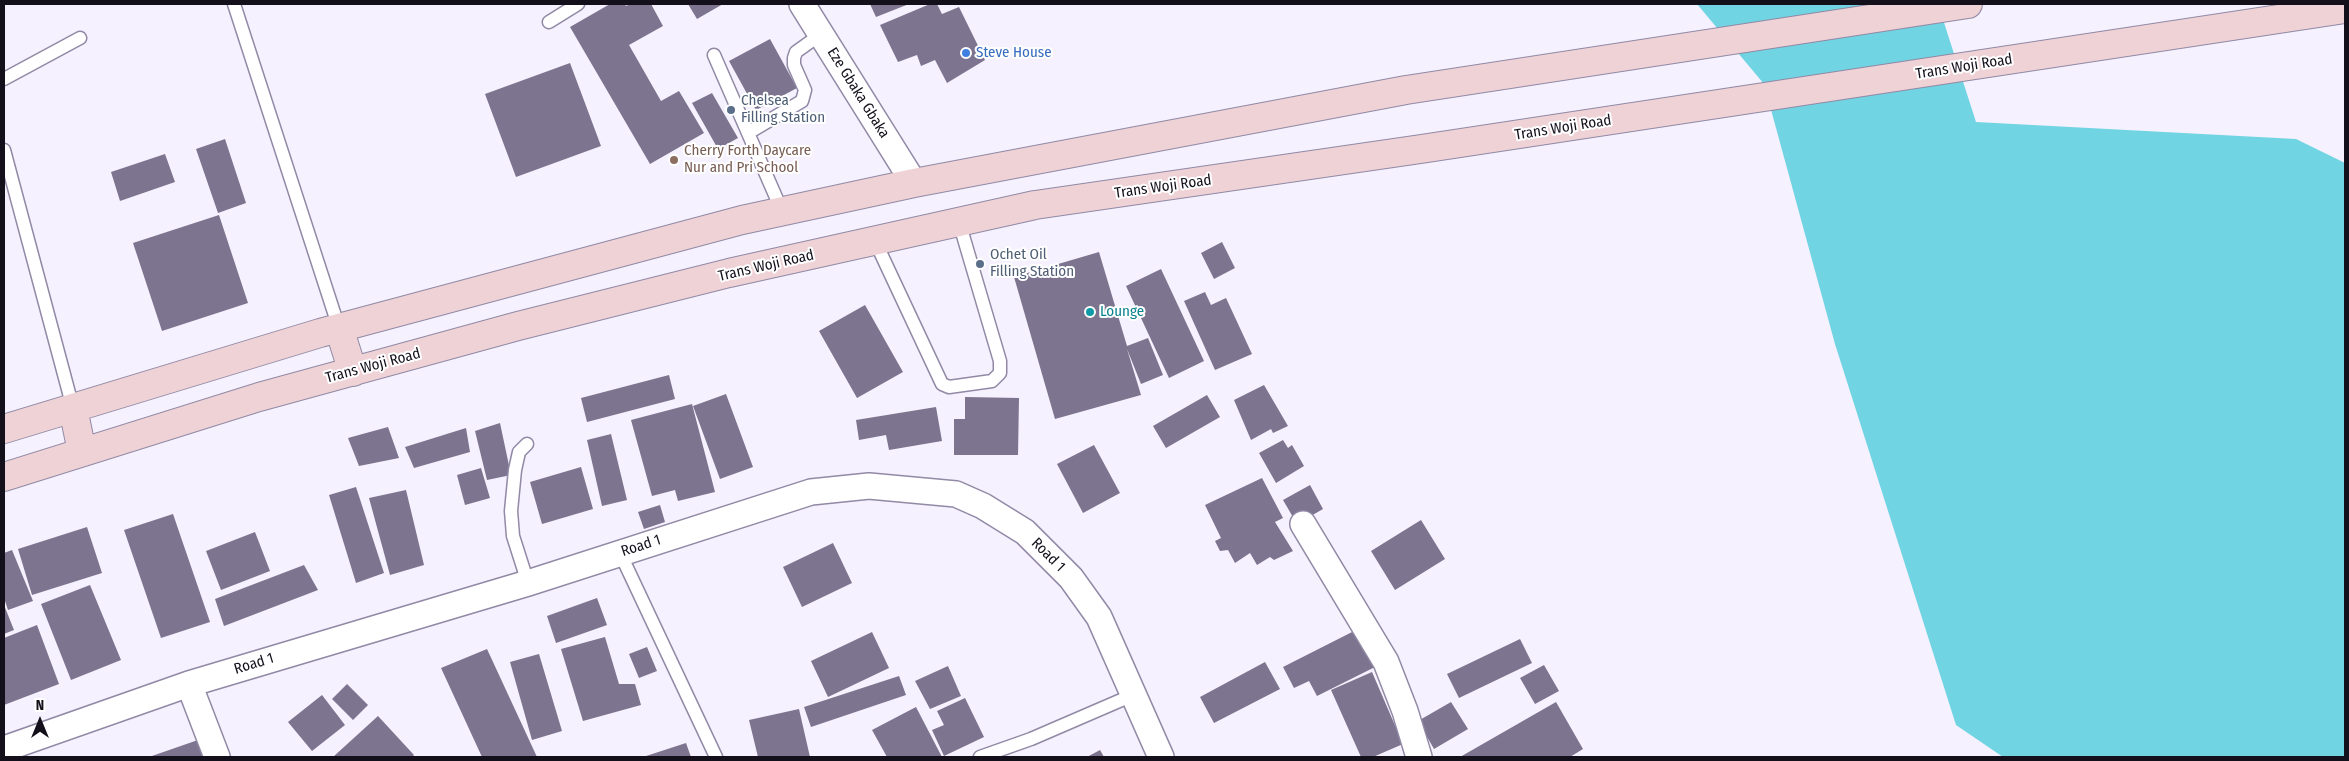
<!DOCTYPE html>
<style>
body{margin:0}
#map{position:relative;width:2349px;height:761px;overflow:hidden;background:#f5f1fe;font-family:"Fira Sans Condensed",sans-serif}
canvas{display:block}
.frame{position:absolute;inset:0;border:5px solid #14101b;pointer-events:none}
.north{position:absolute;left:15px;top:696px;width:50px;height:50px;-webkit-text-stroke:4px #fff;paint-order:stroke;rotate:0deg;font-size:14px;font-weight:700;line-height:20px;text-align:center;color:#14101b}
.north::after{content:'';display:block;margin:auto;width:18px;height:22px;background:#14101b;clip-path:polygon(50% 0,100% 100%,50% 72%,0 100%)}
</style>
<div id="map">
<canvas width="2349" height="761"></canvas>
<div class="frame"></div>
<div class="north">N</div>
</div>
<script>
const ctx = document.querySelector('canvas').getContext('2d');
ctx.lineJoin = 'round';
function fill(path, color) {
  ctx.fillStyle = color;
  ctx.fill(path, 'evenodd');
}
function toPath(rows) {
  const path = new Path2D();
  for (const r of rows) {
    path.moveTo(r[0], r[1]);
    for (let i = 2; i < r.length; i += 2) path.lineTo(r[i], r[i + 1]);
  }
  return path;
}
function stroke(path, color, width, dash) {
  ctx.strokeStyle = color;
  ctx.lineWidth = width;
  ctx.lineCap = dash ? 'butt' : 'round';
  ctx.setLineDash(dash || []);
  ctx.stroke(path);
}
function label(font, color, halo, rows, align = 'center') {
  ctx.font = font + ' "Fira Sans Condensed",sans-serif';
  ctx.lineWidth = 4;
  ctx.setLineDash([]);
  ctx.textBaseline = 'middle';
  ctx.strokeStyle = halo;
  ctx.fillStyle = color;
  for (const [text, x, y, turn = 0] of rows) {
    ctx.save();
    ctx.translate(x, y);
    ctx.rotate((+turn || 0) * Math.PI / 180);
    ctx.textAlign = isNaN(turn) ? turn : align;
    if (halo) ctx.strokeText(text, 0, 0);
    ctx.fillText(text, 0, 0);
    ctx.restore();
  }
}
const water = toPath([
 [1697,4,1938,4,1976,122,2296,139,2345,163,2345,757,2003,757,1956,725,1835,344,1764,84]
]);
const building = toPath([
 [610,4,625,4,626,6,630,4,651,4,663,26,629,45,661,101,679,91,704,133,650,164,570,27],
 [688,4,723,4,697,19],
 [870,4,909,4,876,17],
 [930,4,937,4,942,14,959,7,985,60,947,83,935,60,921,66,917,55,898,62,880,25],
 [770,39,797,88,756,110,729,61],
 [570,63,601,146,516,177,485,94],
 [712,93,738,138,718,149,692,103],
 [225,139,246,203,218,213,196,149],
 [165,154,175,182,120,201,111,172],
 [219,215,248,303,162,331,133,243],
 [1222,242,1235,268,1214,279,1201,253],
 [1099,252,1127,346,1148,338,1163,375,1141,384,1127,349,1141,395,1055,419,1014,277],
 [1161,269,1204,361,1169,378,1126,286],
 [1205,292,1211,305,1226,298,1252,354,1215,370,1184,301],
 [865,305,903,372,857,398,819,331],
 [669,375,675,399,587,422,581,398],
 [1264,385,1288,426,1273,433,1271,429,1251,440,1234,400],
 [726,394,753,467,720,479,693,406],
 [1207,395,1220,417,1166,448,1153,426],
 [965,397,1019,398,1018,455,954,455,954,419,965,419],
 [692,404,715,492,678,501,675,490,652,496,631,420],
 [936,407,942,441,889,450,886,435,859,440,856,420],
 [500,423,511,475,487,480,475,431],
 [388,427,399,458,359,466,348,438],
 [466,428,470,452,414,468,405,447],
 [611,434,627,500,602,506,587,440],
 [1283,440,1288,448,1292,445,1304,466,1276,483,1259,453],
 [1094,445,1120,493,1083,513,1057,464],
 [581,467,593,509,542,524,530,482],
 [481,468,490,498,465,505,457,475],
 [1262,478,1283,518,1275,522,1293,551,1274,560,1270,557,1257,565,1250,553,1235,563,1228,550,1220,551,1215,541,1221,538,1205,505],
 [1310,485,1323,509,1297,524,1283,500],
 [356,487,384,573,356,583,329,495],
 [406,490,424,565,390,575,369,498],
 [660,505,665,522,644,529,638,512],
 [173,514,210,622,161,638,124,530],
 [1421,520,1445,559,1395,590,1371,551],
 [87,527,102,573,32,595,18,549],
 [255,532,270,571,221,590,206,551],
 [833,543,852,583,802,607,783,567],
 [12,550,33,601,8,610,4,598,4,553],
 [304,565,318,590,224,626,215,599],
 [90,585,121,660,71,680,41,604],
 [597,598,607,625,556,643,547,616],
 [4,605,14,630,4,634],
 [37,625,59,684,4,705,4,638],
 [1358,629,1377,666,1317,696,1309,681,1294,688,1283,667],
 [872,632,889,668,828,697,811,661],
 [605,637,619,684,635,684,641,705,583,721,561,649],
 [1520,639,1532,663,1459,698,1447,674],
 [647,647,657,671,639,678,629,654],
 [487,649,537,757,482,757,441,668],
 [539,654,562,731,532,740,510,662],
 [1265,662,1280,689,1214,723,1200,697],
 [1544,665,1559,691,1535,704,1520,678],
 [948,666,961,696,930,709,915,681],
 [1372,672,1403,744,1373,757,1361,757,1331,690],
 [899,676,906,695,811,727,804,707],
 [347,684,368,705,353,720,332,699],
 [322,695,345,725,312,751,288,722],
 [965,698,984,737,944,756,932,730,944,725,937,711],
 [1451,702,1468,729,1434,749,1418,721],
 [1556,702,1583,749,1570,757,1460,757],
 [916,707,942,757,887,757,872,730],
 [799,709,810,757,758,757,749,720],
 [378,716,414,755,412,757,333,757],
 [198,740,205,757,149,757],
 [686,743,691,757,643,757],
 [1100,750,1104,757,1087,757]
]);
const service = toPath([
 [234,4,339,328],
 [549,22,578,4],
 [714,55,782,211],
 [4,79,80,38],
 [748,133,802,101,805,90,794,65,794,58,796,52,821,34],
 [4,150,73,408],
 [875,241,942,384,949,387,992,381,1000,373,1000,361,959,222],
 [527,444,519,452,515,470,511,511,513,536,528,583],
 [620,553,716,757],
 [980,757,1031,739,1133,695]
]);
const minor = toPath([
 [802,4,914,183],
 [1303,524,1386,662,1405,711,1419,757],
 [189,684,217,757],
 [4,749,189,684,528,583,811,492,869,486,956,494,983,506,1025,532,1071,578,1099,617,1161,757]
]);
const secondary = toPath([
 [339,328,353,372],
 [73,408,82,452],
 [4,429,320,333,742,220,914,183,1406,90,1968,4],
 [4,477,259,397,518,326,729,273,1035,205,1421,149,2345,9]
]);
const markers = [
 [966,53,5,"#3f7fe0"],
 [731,110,5,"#5c6f8a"],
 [674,160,5,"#8d6e63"],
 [980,264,5,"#5c6f8a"],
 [1090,312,5,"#0f9aa8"]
];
const shopNames = [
 ["Steve House",976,53]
];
const streetNames = [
 ["Trans Woji Road",1964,67,-9],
 ["Eze Gbaka Gbaka",858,93,58],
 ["Trans Woji Road",1563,128,-9],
 ["Trans Woji Road",1163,187,-8],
 ["Trans Woji Road",766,266,-13],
 ["Trans Woji Road",373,366,-15],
 ["Road 1",641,546,-18],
 ["Road 1",1048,555,45],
 ["Road 1",254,664,-17]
];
const serviceNames = [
 ["Chelsea",741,101],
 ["Filling Station",741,118],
 ["Ochet Oil",990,255],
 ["Filling Station",990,272]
];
const educationNames = [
 ["Cherry Forth Daycare",684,151],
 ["Nur and Pri School",684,168]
];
const cultureNames = [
 ["Lounge",1100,312]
];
fill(water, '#70d4e3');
fill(building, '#7d748f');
stroke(service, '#9189a5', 15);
stroke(minor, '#9189a5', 28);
stroke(secondary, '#9189a5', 30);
stroke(service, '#fff', 12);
stroke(minor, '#fff', 25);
stroke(secondary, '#eed2d6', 28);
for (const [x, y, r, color] of markers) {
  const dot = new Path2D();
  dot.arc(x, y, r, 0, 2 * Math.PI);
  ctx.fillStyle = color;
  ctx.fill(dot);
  stroke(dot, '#fff', 2);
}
label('15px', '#366cbe', '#fff', shopNames, 'left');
label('15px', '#14101b', '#fff', streetNames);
label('15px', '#4e5e75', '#fff', serviceNames, 'left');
label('15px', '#785e54', '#fff', educationNames, 'left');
label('15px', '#0d838f', '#fff', cultureNames, 'left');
</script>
